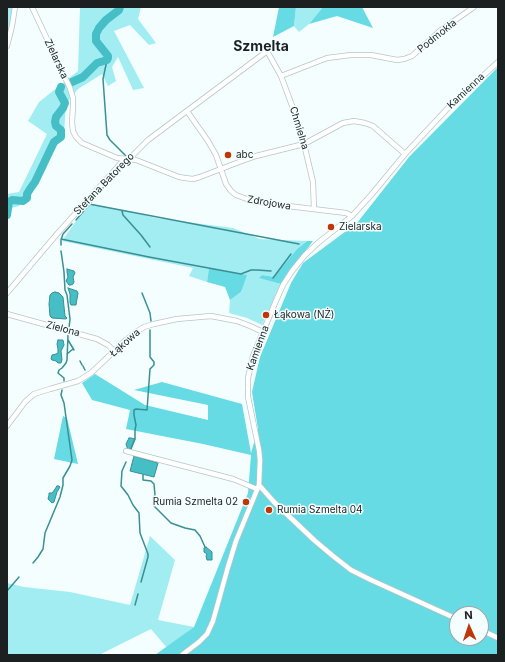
<!DOCTYPE html>
<meta charset="utf-8">
<style>
body{margin:0}
#map{position:relative;width:505px;height:662px;overflow:hidden;background:#f4feff;font-family:Inter,sans-serif}
canvas{display:block}
.frame{position:absolute;inset:0;border:8px solid #1c2020;pointer-events:none}
.north{position:absolute;left:449px;top:606px;width:40px;height:40px;box-sizing:border-box;background:#f4feff;border:1px solid #9ea5a6;border-radius:50%;rotate:357deg;font-size:11px;font-weight:700;line-height:16px;text-align:center;color:#1c2020}
.north::after{content:'';display:block;margin:auto;width:14px;height:18px;background:#bf3609;clip-path:polygon(50% 0,100% 100%,50% 72%,0 100%)}
</style>
<div id="map">
<canvas width="505" height="662"></canvas>
<div class="frame"></div>
<div class="north">N</div>
</div>
<script>
const ctx = document.querySelector('canvas').getContext('2d');
ctx.lineJoin = 'round';
function fill(path, color) {
  ctx.fillStyle = color;
  ctx.fill(path, 'evenodd');
}
function toPath(rows) {
  const path = new Path2D();
  for (const r of rows) {
    path.moveTo(r[0], r[1]);
    for (let i = 2; i < r.length; i += 2) path.lineTo(r[i], r[i + 1]);
  }
  return path;
}
function stroke(path, color, width, dash) {
  ctx.strokeStyle = color;
  ctx.lineWidth = width;
  ctx.lineCap = dash ? 'butt' : 'round';
  ctx.setLineDash(dash || []);
  ctx.stroke(path);
}
function label(font, color, halo, rows, align = 'center') {
  ctx.font = font + ' Inter,sans-serif';
  ctx.lineWidth = 3;
  ctx.setLineDash([]);
  ctx.textBaseline = 'middle';
  ctx.strokeStyle = halo;
  ctx.fillStyle = color;
  for (const [text, x, y, turn = 0] of rows) {
    ctx.save();
    ctx.translate(x, y);
    ctx.rotate((+turn || 0) * Math.PI / 180);
    ctx.textAlign = isNaN(turn) ? turn : align;
    if (halo) ctx.strokeText(text, 0, 0);
    ctx.fillText(text, 0, 0);
    ctx.restore();
  }
}
const green = toPath([
 [7,7,13,7,10,25,7,36],
 [80,7,141,7,138,19,156,43,149,45,130,25,114,31,144,88,133,90,118,57,112,67,116,81,108,86,102,74,78,89,66,104,64,134,19,206,7,209,7,194,19,192,47,134,28,121,39,102,78,71],
 [296,7,323,7,309,24,299,32,294,26],
 [88,204,122,210,156,218,233,228,260,239,307,241,297,249,274,277,262,275,260,278,281,284,262,325,247,318,229,313,230,300,241,292,246,275,209,269,207,282,189,276,193,268,62,241],
 [150,536,175,560,158,620,194,627,167,648,151,629,99,655,7,655,7,583,24,587,70,592,130,605]
]);
const forest = toPath([
 [279,7,296,7,294,26,273,37],
 [323,7,362,7,373,28,337,16,309,24],
 [498,67,498,655,155,655,194,627,248,493,251,455,203,444,126,429,130,410,92,400,82,383,95,374,145,405,208,420,208,405,134,390,162,382,242,404,251,453,258,429,252,392,260,357,291,283,303,263,357,223,409,157],
 [457,614,481,614,481,638,457,638],
 [307,241,313,241,281,284,259,278,262,275,274,277,297,249],
 [209,268,247,275,241,292,230,300,225,287,207,282],
 [63,416,67,418,78,464,54,459]
]);
const water = toPath([
 [67,269,74,271,75,273,73,277,74,282,73,284,71,285,69,285,66,281,68,277,67,272,67,269],
 [68,288,77,291,78,293,76,305,71,305,70,303,70,294,68,288],
 [55,292,59,293,63,297,65,316,67,318,66,319,52,318,50,316,49,304,50,295,52,293,55,292],
 [58,340,63,340,64,345,61,351,62,360,61,363,58,363,56,361,52,360,51,359,52,355,56,354,58,353,58,349,57,344,58,340],
 [129,438,131,438,135,439,130,451,128,450,126,444,129,438],
 [134,456,158,463,154,477,130,471,134,456],
 [57,486,59,486,60,487,57,492,54,502,52,503,48,499,49,495,49,493,52,493,53,492,57,486],
 [206,547,212,552,212,560,207,560,206,556,207,554,204,552,204,548,206,547]
]);
const stream = toPath([
 [107,60,103,79,107,135,110,140,126,156],
 [109,181,126,163],
 [100,191,107,183],
 [89,204,299,244],
 [122,211,123,215,141,235,150,247],
 [76,220,98,194],
 [61,239,149,257,241,274,251,270,257,270,271,271],
 [61,245,61,240,63,234,72,224],
 [61,251,64,272,65,290,67,295,70,319,69,328],
 [273,278,291,254],
 [142,293,150,313,151,321],
 [68,340,74,350],
 [67,354,73,349],
 [80,361,82,365],
 [83,366,85,370],
 [64,381,64,378,58,373,59,370,62,368,66,363,67,360,68,335],
 [130,451,135,439,135,430,136,425,134,415,134,410,136,409,147,410,150,369,154,365,154,362,150,357,150,330],
 [126,462,122,471,121,486,128,495,133,505,139,513,140,533,148,554,148,557,141,582],
 [143,475,143,480,151,481,154,484,155,495,153,498,154,501,153,504,154,506,171,523,185,528,195,530,200,536,205,547],
 [33,563,38,557,43,549,45,533,60,497,63,485,63,478,70,466,72,460,64,403,61,395,62,390],
 [7,591,19,577],
 [135,605,138,594]
]);
const river = toPath([
 [72,82,83,77,97,63,107,60,108,58,108,56,96,41,96,34,99,28,106,20,119,10,120,7],
 [7,215,9,202,12,200,23,201,27,198,27,194,30,189,35,182,54,142,61,137,61,130,56,126,55,122,56,117,63,108,65,103,59,92,61,87]
]);
const minor = toPath([
 [32,7,70,88,73,98,73,106,72,122,73,131,76,137,82,143,117,158,136,160,179,177,185,178,193,179,200,177,239,162,256,156,304,144,343,123,354,121,365,123,373,126,405,154],
 [7,46,12,26,15,7],
 [267,51,281,76,294,111,304,144,313,182,314,209],
 [281,76,327,58,351,55,371,55,397,60,404,59,412,56,441,30,474,7],
 [187,111,208,141,216,155,226,184,231,191,236,195,255,202,346,213,352,216],
 [7,293,57,234,122,162,128,160,148,140,274,46],
 [7,314,97,339,108,345,114,351],
 [7,426,25,402,34,394,50,389,78,381,91,373,126,340,136,332,144,327,154,324,177,319,211,316,237,321,250,326,263,332],
 [126,451,233,479,257,489],
 [259,485,274,502,314,540,333,556,351,570,371,580,457,619],
 [481,630,498,638],
 [182,655,199,642,207,634,213,621,228,567,236,541,259,485,260,460,259,450,248,397,248,378,253,356,275,303,283,285,292,271,305,255,319,242,352,216,372,194,405,154,447,109,498,62]
]);
const markers = [
 [228,155,4,"#bf3609"],
 [331,227,4,"#bf3609"],
 [266,315,4,"#bf3609"],
 [246,502,4,"#bf3609"],
 [269,510,4,"#bf3609"]
];
const streetNames = [
 ["Podmokła",437,36,-39],
 ["Zielarska",56,59,65],
 ["Kamienna",466,91,-43],
 ["Chmielna",299,128,73],
 ["Stefana Batorego",104,184,-46],
 ["Zdrojowa",269,203,10],
 ["Zielona",63,329,15],
 ["Łąkowa",125,343,-41],
 ["Kamienna",258,348,-70]
];
const poiNames = [
 ["abc",236,155],
 ["Zielarska",339,227],
 ["Łąkowa (NŻ)",274,315],
 ["Rumia Szmelta 02",238,502,"right"],
 ["Rumia Szmelta 04",277,510]
];
const districtNames = [
 ["Szmelta",261,47]
];
fill(green, '#a2edf2');
fill(forest, '#66dbe3');
fill(water, '#45bec6');
stroke(water, '#398f94', 1);
stroke(stream, '#398f94', 1.5);
stroke(river, '#45bec6', 8);
stroke(minor, '#b9c5c6', 6);
stroke(minor, '#fff', 4.5);
for (const [x, y, r, color] of markers) {
  const dot = new Path2D();
  dot.arc(x, y, r, 0, 2 * Math.PI);
  ctx.fillStyle = color;
  ctx.fill(dot);
  stroke(dot, '#f4feff', 1.5);
}
label('10px', '#1c2020', '#f4feff', streetNames);
label('10px', '#1c2020', '#f4feff', poiNames, 'left');
label('bold 14px', '#1c2020', '#f4feff', districtNames);
</script>
